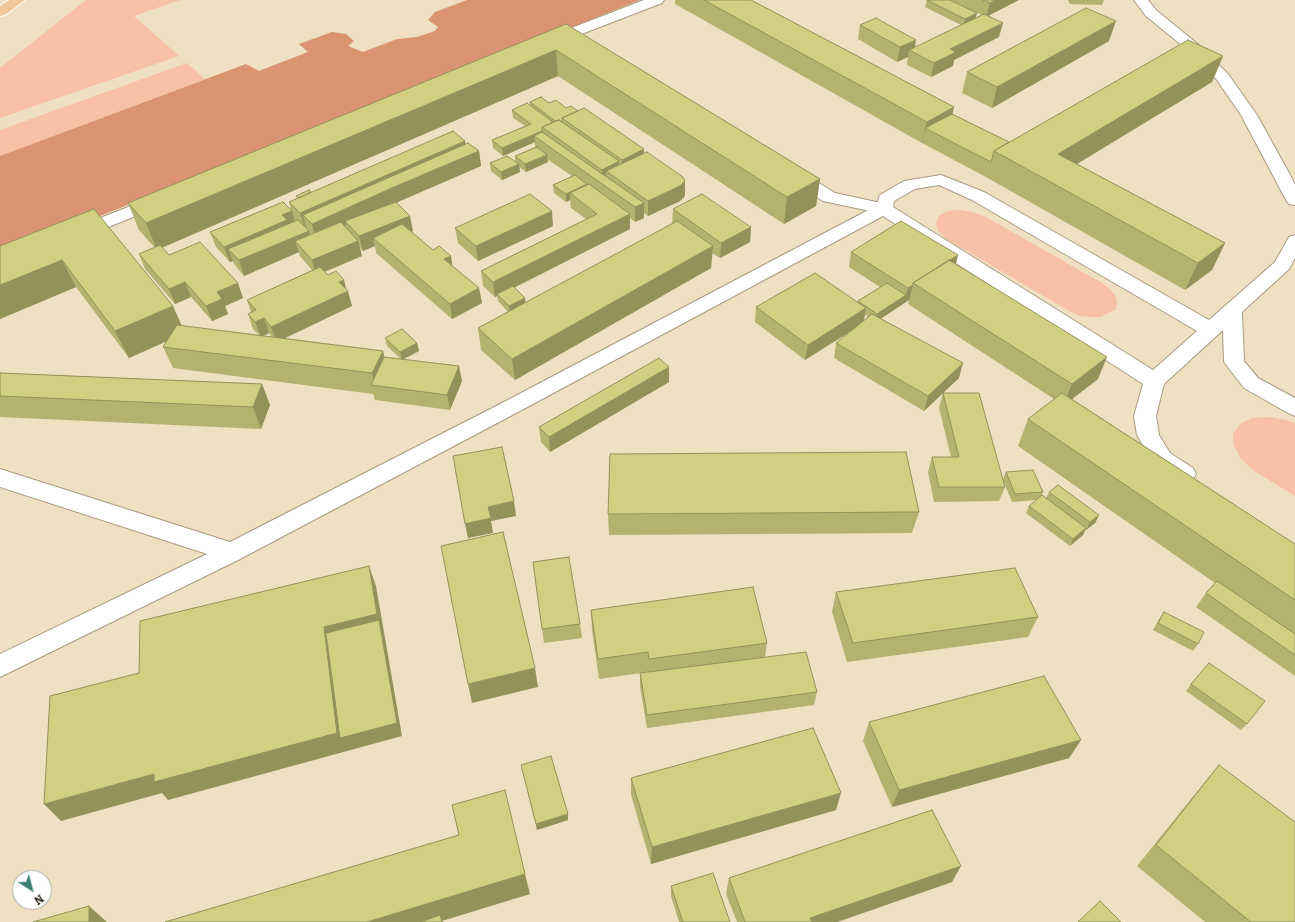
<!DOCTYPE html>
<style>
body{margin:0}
#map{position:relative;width:1295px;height:922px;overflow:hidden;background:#efe0c2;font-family:Bitter,serif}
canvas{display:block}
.north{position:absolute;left:12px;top:870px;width:40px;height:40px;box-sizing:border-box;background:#fff;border:1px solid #aba9a4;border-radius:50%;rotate:144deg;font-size:11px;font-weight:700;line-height:16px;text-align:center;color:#2c271b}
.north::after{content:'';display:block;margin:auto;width:14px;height:18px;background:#3a8077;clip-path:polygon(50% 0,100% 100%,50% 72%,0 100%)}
</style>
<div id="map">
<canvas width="1295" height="922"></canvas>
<div class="north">N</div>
</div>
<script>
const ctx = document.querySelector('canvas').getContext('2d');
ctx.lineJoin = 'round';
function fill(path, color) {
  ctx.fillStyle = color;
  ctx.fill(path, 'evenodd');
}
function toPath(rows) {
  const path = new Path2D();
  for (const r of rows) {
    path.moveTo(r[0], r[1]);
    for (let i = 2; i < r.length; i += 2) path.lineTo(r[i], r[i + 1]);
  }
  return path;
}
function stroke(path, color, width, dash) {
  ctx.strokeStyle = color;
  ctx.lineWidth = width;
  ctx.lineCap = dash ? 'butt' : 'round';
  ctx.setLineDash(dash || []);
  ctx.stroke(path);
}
const green = toPath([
 [86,0,180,0,134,16,179,56,0,118,0,68],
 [187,63,205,79,0,156,0,130],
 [960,210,973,212,984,216,1104,284,1111,290,1116,297,1117,304,1115,310,1100,317,1090,317,1080,316,1067,310,945,238,938,231,936,223,939,216,948,211],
 [1268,417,1286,420,1295,423,1295,496,1254,471,1241,459,1234,446,1233,434,1240,424,1252,418]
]);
const forest = toPath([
 [467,0,640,0,0,256,0,156,246,64,259,71,308,52,299,44,332,32,346,34,354,41,348,46,363,52,397,39,417,37,435,31,438,27,428,20,435,12]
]);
const street = toPath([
 [792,169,798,170,835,193,890,205,893,209,890,213,884,214,823,201,786,178,784,174,786,170,792,169],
 [232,542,240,545,244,552,240,559,0,677,0,654,232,542]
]);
const secondary = toPath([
 [644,0,664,0,662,3,553,45,548,46,543,45,541,42,543,39,644,0],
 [1134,0,1148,0,1156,10,1200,46,1228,74,1257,115,1295,184,1295,205,1289,204,1286,200,1241,115,1217,80,1190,52,1146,16,1134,0],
 [941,175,984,192,1209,320,1275,262,1289,237,1295,235,1295,258,1289,269,1242,312,1244,361,1258,378,1295,398,1295,416,1288,413,1244,388,1224,362,1223,330,1164,384,1156,416,1159,435,1170,453,1193,468,1196,474,1193,480,1185,482,1177,480,1154,465,1137,435,1134,416,1143,384,883,216,518,412,240,559,232,562,0,487,0,469,230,542,504,402,876,206,880,195,904,181,941,175],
 [939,185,972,200,1197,331,1153,370,893,207,894,201,915,189,939,185],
 [159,195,165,196,168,200,165,204,84,237,78,239,72,237,69,233,72,229,159,195]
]);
const primary = toPath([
 [9,0,25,0,5,15,0,16,0,6,9,0]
]);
const wall = toPath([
 [675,0,751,0,954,107,952,114,1009,142,1223,56,1212,82,1076,164,1225,243,1212,270,1185,290,986,177,922,143,675,4],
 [927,0,951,1,952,0,1019,0,987,16,999,37,954,60,953,66,931,77,907,65,908,57,897,62,858,39,860,25,915,48,961,25,925,7],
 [957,4,982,15,976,18],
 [1068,0,1104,0,1102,5,1070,4],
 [566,24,820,179,816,206,784,224,558,76,162,247,169,255,243,298,225,306,228,314,212,321,191,297,175,304,145,269,139,254,155,248,139,230,128,203],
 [1109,41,992,108,962,93,967,72],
 [530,102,549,103,578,111,644,149,644,153,685,196,680,201,648,216,644,213,644,218,635,222,630,218,630,229,514,288,526,303,672,224,673,209,751,227,750,242,720,258,712,253,711,268,515,380,481,350,478,328,508,312,498,301,497,296,495,297,483,286,481,271,586,219,571,208,570,200,566,202,554,193,553,185,572,176,547,159,548,162,526,172,519,167,520,172,502,180,491,171,490,163,515,162,515,156,535,147,535,142,503,156,493,148,492,140,525,126,513,118,512,110,530,106],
 [466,144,479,151,481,166,397,202,413,231,411,232,433,250,451,256,452,266,479,288,482,303,452,319,376,253,375,246,363,251,360,248,362,256,325,272,346,290,352,306,284,338,383,351,384,357,401,359,387,346,385,338,417,343,419,351,403,359,462,381,450,410,375,400,373,394,173,368,163,347,167,341,129,358,76,287,0,319,0,246,94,209,182,326,259,335,253,329,248,314,251,312,247,300,312,270,300,256,299,252,244,276,234,264,233,261,230,262,216,247,210,232,291,210,289,202,297,198,296,196,311,192],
 [269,333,272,337,264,336],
 [553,226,478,261,458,243,455,228],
 [851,252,958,255,956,264,1098,379,1072,399,1295,544,1295,676,1196,607,1206,593,1215,583,1018,446,1028,419,1054,399,908,304,909,300,881,318,959,378,924,411,834,358,836,343,853,330,805,360,755,322,756,307,858,302,858,301,880,287,849,267],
 [865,315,868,317,864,321],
 [0,373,262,384,270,405,261,429,0,417],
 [669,382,550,452,541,442,539,427],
 [943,393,1003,479,1006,472,1043,492,1041,496,1046,498,1049,492,1099,515,1095,523,1086,530,1086,529,1083,535,1070,546,1026,513,1029,506,1037,500,1012,502,1003,480,1005,487,999,501,934,502,928,472,932,457,951,457,939,408],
 [919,512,912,533,609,535,608,514],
 [533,562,580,624,582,638,544,643],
 [836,592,1038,617,1028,637,847,662,832,612],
 [591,610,767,643,765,657,817,692,814,705,647,728,640,687,640,673,648,672,599,679,592,630],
 [1164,612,1198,644,1193,651,1153,630,1159,619],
 [1191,684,1247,724,1241,730,1186,691],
 [869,722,1081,740,1069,758,892,807,863,741],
 [521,765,568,814,568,820,537,830],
 [1219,765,1295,922,1205,922,1137,866,1200,788],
 [631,778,836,810,651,864,631,795],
 [729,878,952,882,837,922,737,922,726,894],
 [671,886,730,922,679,922,671,896]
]);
const shadedWall = toPath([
 [995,0,1019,0,986,17,990,3],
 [977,13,975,20,963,26,965,19],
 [1116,21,1109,41,992,108,997,87],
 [1003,23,999,37,954,60,953,66,931,77,934,63,950,49],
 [916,40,914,53,909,50,908,57,897,62,900,47],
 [556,50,558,76,157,250,146,223],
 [1223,56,1212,82,1049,181,1058,154],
 [954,107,949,128,925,128,922,143,927,122],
 [542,131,543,138,534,136,535,142,503,156,502,148],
 [465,141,467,155,479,151,481,166,398,202,348,224,345,221,347,225,316,239,312,224,303,215,306,227,305,228,300,213],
 [644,149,644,164,622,175,622,160],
 [547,155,548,162,526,172,525,164],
 [619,161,619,176,606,171,606,182,602,184,602,170],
 [519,164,520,172,502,180,501,172],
 [820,179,816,206,784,224,787,197],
 [685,181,685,196,680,201,648,216,648,201],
 [587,184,587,191,570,193,570,200,566,202,566,194],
 [644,203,644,218,635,222,635,207],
 [292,211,296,226,228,249,233,261,230,262,224,247,282,215],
 [552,211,553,226,478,261,476,246],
 [630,214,630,229,499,295,497,294,497,296,495,297,493,282],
 [410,216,413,231,380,244,373,238,375,246,363,251,359,236],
 [751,227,750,242,720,258,721,243],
 [309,231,313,246,295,241,299,252,244,276,239,260],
 [358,241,362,256,316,275,312,260],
 [1225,243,1212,270,1185,290,1198,263],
 [713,246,711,268,515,380,512,359],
 [958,255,954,270,915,283],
 [451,256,453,271,444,259],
 [62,260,76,287,0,319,0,285],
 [344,280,347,292,348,291,352,306,277,342,271,327,339,282],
 [185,282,191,297,175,304,169,289],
 [238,283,243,298,225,306,228,314,212,321,206,306,217,292],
 [913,285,909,300,876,322,877,314,906,295,908,288],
 [479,288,482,303,452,319,450,304],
 [525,298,526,306,510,314,509,306],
 [173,306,185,333,129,358,115,331],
 [866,308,863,323,805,360,808,345],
 [264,318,269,333,261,337,255,322],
 [417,343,419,351,402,360,400,352],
 [383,351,388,372,375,386,372,373],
 [1107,357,1098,379,1063,406,1072,384],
 [963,363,959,378,924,411,928,396],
 [459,366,462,381,450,410,447,395],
 [669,367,669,382,550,452,549,437],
 [262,384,270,405,261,429,253,407],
 [514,501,516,516,491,521,493,533,468,538,465,524,488,507],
 [1099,515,1095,523,1086,530,1090,522],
 [1086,528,1083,535,1070,546,1073,539],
 [369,566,376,586,402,736,168,800,162,793,61,821,44,804,154,774,324,627],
 [535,668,538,687,472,703,468,684],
 [1081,740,1069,758,892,807,899,790],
 [841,793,836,810,651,864,652,847],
 [568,814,568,820,537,830,536,824],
 [961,866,952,882,837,922,809,922,810,918],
 [525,874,530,894,442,921,443,922,367,922],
 [89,906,107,922,89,922]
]);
const building = toPath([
 [704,0,751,0,954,107,927,122,704,0],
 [927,0,950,0,977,13,965,19,927,0],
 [983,0,995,0,990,3,983,0],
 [1086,8,1116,21,997,87,967,72,1086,8],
 [984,14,1003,23,950,49,956,52,934,63,909,50,984,14],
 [876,18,916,40,900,47,860,25,876,18],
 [566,24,820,179,787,197,556,50,146,223,128,203,566,24],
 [1188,40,1223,56,1058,154,1225,243,1198,263,994,151,1188,40],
 [541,97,549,103,556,100,566,108,571,106,578,111,562,118,562,122,559,120,555,121,530,102,541,97],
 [527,103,553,122,542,127,542,131,502,148,492,140,531,124,512,110,527,103],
 [584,108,644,149,622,160,562,118,584,108],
 [952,114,1009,142,994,151,991,162,925,128,952,114],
 [559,120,619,161,602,170,542,127,559,120],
 [453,131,465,141,300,213,289,202,453,131],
 [542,132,644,203,635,207,534,136,542,132],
 [468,143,479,151,394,187,312,224,303,215,468,143],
 [537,147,547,155,525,164,515,156,537,147],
 [647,152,683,177,685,181,680,186,648,201,606,171,647,152],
 [507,156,519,164,501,172,490,163,507,156],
 [575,175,587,184,566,194,553,185,575,175],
 [589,184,630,214,493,282,481,271,597,214,570,193,589,184],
 [309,190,311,192,299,198,296,196,309,190],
 [530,194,552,211,476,246,455,228,530,194],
 [702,194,751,227,721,243,673,209,702,194],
 [283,202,292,211,282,215,287,220,224,247,210,232,283,202],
 [396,202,410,216,359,236,345,221,396,202],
 [94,209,173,306,115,331,62,260,0,285,0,246,94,209],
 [298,220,309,231,239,260,228,249,298,220],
 [677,221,713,246,512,359,478,328,677,221],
 [901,221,958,255,913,283,913,285,908,288,851,252,901,221],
 [341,222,358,241,312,260,295,241,341,222],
 [402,224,433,250,439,246,451,256,444,259,479,288,450,304,373,238,402,224],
 [200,242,238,283,217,292,222,299,206,306,185,282,169,289,139,254,160,245,169,255,200,242],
 [949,260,1107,357,1072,384,913,283,949,260],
 [320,267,328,275,336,271,344,280,339,282,348,291,271,327,264,318,255,322,248,314,256,310,247,300,320,267],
 [815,273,866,308,808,345,756,307,815,273],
 [887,283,906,295,877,314,858,301,887,283],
 [513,286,525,298,509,306,497,294,513,286],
 [872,314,963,363,928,396,836,343,872,314],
 [177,325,383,351,372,373,163,347,177,325],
 [402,329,417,343,400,352,385,338,402,329],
 [384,357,459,366,447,395,371,385,384,357],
 [659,358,669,367,549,437,539,427,659,358],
 [0,373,262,384,253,407,0,396,0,373],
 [943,393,979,393,1005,487,939,487,932,457,959,457,943,393],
 [1062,393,1295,544,1295,600,1028,419,1062,393],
 [502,447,514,501,488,507,491,518,465,524,453,456,502,447],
 [906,452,919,512,608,514,610,454,906,452],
 [1033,470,1043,492,1015,494,1006,472,1033,470],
 [1058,485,1099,515,1090,522,1049,492,1058,485],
 [1042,495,1086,528,1073,539,1029,506,1042,495],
 [503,532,535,668,468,684,441,546,503,532],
 [569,557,580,624,542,629,533,562,569,557],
 [369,566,377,614,324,627,337,733,154,782,154,774,44,804,50,696,139,673,140,621,369,566],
 [1015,568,1038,617,853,643,836,592,1015,568],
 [1217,581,1295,634,1295,655,1206,593,1217,581],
 [753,587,767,643,649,659,648,652,598,659,591,610,753,587],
 [1164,612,1204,632,1198,644,1158,623,1164,612],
 [379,620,397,723,340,738,326,633,379,620],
 [806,652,817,692,647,715,640,673,806,652],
 [1209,663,1265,701,1247,724,1191,684,1209,663],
 [1044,676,1081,740,899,790,869,722,1044,676],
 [813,728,841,793,652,847,631,778,813,728],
 [551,756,568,814,536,824,521,765,551,756],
 [1219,765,1295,822,1295,922,1251,922,1156,845,1219,765],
 [505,790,525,874,367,922,165,922,459,835,452,805,505,790],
 [932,810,961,866,810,918,812,922,745,922,729,878,932,810],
 [713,873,730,922,683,922,671,886,713,873],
 [1100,901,1121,922,1078,922,1100,901],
 [89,906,89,922,33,922,89,906],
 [440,915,442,922,421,922,440,915]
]);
fill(green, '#f8c0a6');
fill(forest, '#db9472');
stroke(street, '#a89a7e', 2);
stroke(secondary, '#a89a7e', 2);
stroke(primary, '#fff', 2);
fill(street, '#fff');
fill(secondary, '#fff');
fill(primary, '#efc79b');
fill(wall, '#b5b270');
fill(shadedWall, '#94915b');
fill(building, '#d3cf82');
stroke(building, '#94915b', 1);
</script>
